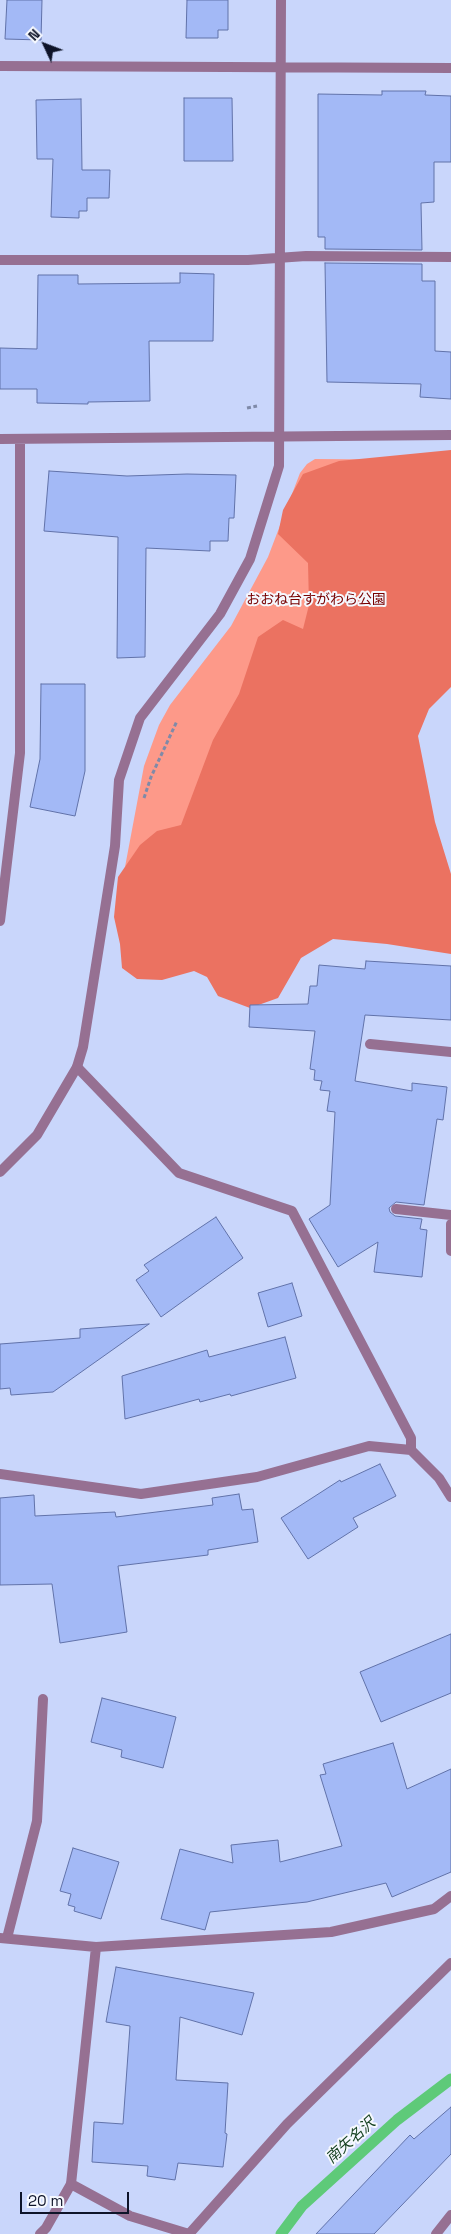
<!DOCTYPE html>
<meta charset="utf-8">
<style>
body{margin:0}
#map{position:relative;width:451px;height:2234px;overflow:hidden;background:#c9d6fb;font-family:"Space Grotesk",sans-serif}
canvas{display:block}
.north{position:absolute;left:20px;top:20px;width:50px;height:50px;-webkit-text-stroke:4px #f5f8fe;paint-order:stroke;rotate:313deg;font-size:14px;font-weight:700;line-height:20px;text-align:center;color:#0e1429}
.north::after{content:'';display:block;margin:auto;width:18px;height:22px;background:#0e1429;clip-path:polygon(50% 0,100% 100%,50% 72%,0 100%)}
.scale{position:absolute;left:20px;top:2192px;width:109px;height:22px;box-sizing:border-box;border:2px solid #0e1429;border-top:0;padding-left:6px;font-size:15px;line-height:18px;white-space:nowrap;color:#0e1429;-webkit-text-stroke:4px #f5f8fe;paint-order:stroke}
</style>
<div id="map">
<canvas width="451" height="2234"></canvas>
<div class="north">N</div>
<div class="scale">20 m</div>
</div>
<script>
const ctx = document.querySelector('canvas').getContext('2d');
ctx.lineJoin = 'round';
function fill(path, color) {
  ctx.fillStyle = color;
  ctx.fill(path, 'evenodd');
}
function toPath(rows) {
  const path = new Path2D();
  for (const r of rows) {
    path.moveTo(r[0], r[1]);
    for (let i = 2; i < r.length; i += 2) path.lineTo(r[i], r[i + 1]);
  }
  return path;
}
function stroke(path, color, width, dash) {
  ctx.strokeStyle = color;
  ctx.lineWidth = width;
  ctx.lineCap = dash ? 'butt' : 'round';
  ctx.setLineDash(dash || []);
  ctx.stroke(path);
}
function label(font, color, halo, rows, align = 'center') {
  ctx.font = font + ' "Space Grotesk","Noto Sans JP",sans-serif';
  ctx.lineWidth = 4;
  ctx.setLineDash([]);
  ctx.textBaseline = 'middle';
  ctx.strokeStyle = halo;
  ctx.fillStyle = color;
  for (const [text, x, y, turn = 0] of rows) {
    ctx.save();
    ctx.translate(x, y);
    ctx.rotate((+turn || 0) * Math.PI / 180);
    ctx.textAlign = isNaN(turn) ? turn : align;
    if (halo) ctx.strokeText(text, 0, 0);
    ctx.fillText(text, 0, 0);
    ctx.restore();
  }
}
const green = toPath([
 [315,459,451,460,243,798,125,867,144,766,159,725,170,705,231,626,268,557,300,473,307,464]
]);
const forest = toPath([
 [451,450,451,687,429,709,418,736,435,822,451,874,451,954,387,944,333,939,301,958,278,998,250,1008,218,996,207,977,194,971,162,980,137,979,122,968,120,944,114,917,118,877,140,845,157,831,181,825,213,740,239,694,258,637,283,620,303,629,309,605,308,563,278,534,283,510,303,474,339,461]
]);
const stream = toPath([
 [281,2234,302,2206,397,2120,451,2079]
]);
const building = toPath([
 [7,0,42,0,41,40,5,39,7,0],
 [187,0,228,0,228,30,218,30,218,38,186,38,187,0],
 [382,91,426,91,425,95,451,96,451,162,434,162,434,202,421,203,422,250,325,249,325,237,318,237,318,94,382,95,382,91],
 [184,98,232,98,233,161,184,161,184,98],
 [81,99,82,170,110,170,109,198,87,198,87,211,79,211,79,218,51,217,53,159,37,159,36,100,81,99],
 [325,263,422,264,422,281,435,281,435,351,451,352,451,399,420,397,421,384,327,382,325,263],
 [180,273,214,274,213,341,149,341,150,401,88,402,88,404,37,403,37,389,0,389,0,348,37,349,38,275,78,275,78,284,180,283,180,273],
 [49,471,127,476,187,474,236,475,234,518,229,518,228,541,210,541,210,551,146,548,145,657,117,658,118,537,44,531,49,471],
 [41,684,85,684,85,771,75,816,30,807,40,759,41,684],
 [366,961,451,966,451,1020,365,1015,355,1081,412,1091,412,1083,447,1087,443,1120,437,1119,424,1205,396,1202,389,1208,390,1212,395,1216,422,1219,420,1229,427,1230,422,1277,374,1272,378,1242,338,1267,309,1219,330,1205,335,1112,327,1111,330,1091,320,1090,322,1081,314,1080,315,1070,310,1069,315,1031,249,1027,250,1005,308,1004,310,986,317,986,319,965,365,969,366,961],
 [216,1217,243,1258,161,1317,136,1280,149,1271,144,1265,216,1217],
 [292,1283,302,1316,268,1327,258,1293,292,1283],
 [149,1324,53,1392,11,1395,10,1388,0,1389,0,1344,80,1338,80,1329,149,1324],
 [285,1337,296,1378,231,1396,230,1394,200,1402,199,1399,125,1419,122,1376,207,1350,209,1357,285,1337],
 [380,1464,396,1496,353,1518,358,1527,308,1559,281,1518,340,1480,341,1482,380,1464],
 [239,1494,242,1510,253,1509,258,1542,208,1550,208,1555,118,1566,127,1632,60,1643,52,1584,0,1585,0,1498,34,1495,35,1516,115,1512,116,1517,213,1505,212,1498,239,1494],
 [451,1634,451,1693,381,1722,360,1672,451,1634],
 [102,1698,176,1717,163,1768,121,1757,122,1750,91,1742,102,1698],
 [393,1743,407,1789,451,1769,451,1872,392,1897,386,1883,307,1902,210,1912,205,1930,161,1919,180,1849,233,1863,231,1845,278,1840,280,1862,342,1846,320,1775,326,1774,323,1764,393,1743],
 [73,1848,119,1862,101,1919,74,1911,75,1907,68,1905,71,1894,60,1891,73,1848],
 [116,1967,254,1993,242,2035,180,2017,176,2080,228,2083,225,2133,227,2134,223,2167,178,2163,175,2180,147,2176,148,2166,92,2162,94,2122,123,2124,130,2026,106,2022,116,1967],
 [451,2107,451,2154,374,2234,316,2234,410,2135,414,2139,451,2107]
]);
const path = toPath([
 [247,408,257,406],
 [144,798,151,777,177,721]
]);
const service = toPath([
 [370,1044,451,1052],
 [77,1067,179,1173,292,1211,411,1438,411,1450],
 [396,1209,451,1215],
 [451,1251,451,1224],
 [7,1938,37,1821,43,1699],
 [40,2234,46,2228,71,2184]
]);
const minor = toPath([
 [0,66,451,68],
 [0,260,248,260,306,256,451,257],
 [0,439,451,435],
 [0,921,20,753,20,439],
 [0,1172,37,1135,77,1067,83,1047,115,846,119,780,140,718,220,614,250,559,279,466,281,0],
 [0,1474,141,1494,257,1477,369,1446,411,1450,439,1478,451,1497],
 [0,1938,96,1947,331,1932,434,1909,451,1896],
 [96,1947,71,2184,130,2216,189,2234],
 [189,2234,287,2124,451,1963],
 [436,2234,451,2215]
]);
const parkNames = [
 ["おおね台すがわら公園",316,600]
];
const waterNames = [
 ["南矢名沢",351,2141,-42]
];
fill(green, '#fd9989');
fill(forest, '#eb7261');
stroke(stream, '#5eca79', 11);
fill(building, '#a3b9f6');
stroke(building, '#6172a9', 1);
stroke(path, '#7f8aa8', 3, [4, 2.5]);
stroke(service, '#967092', 10);
stroke(minor, '#967092', 10);
label('14px', '#770100', '#f5f8fe', parkNames);
label('italic 15px', '#194424', '#f5f8fe', waterNames);
</script>
